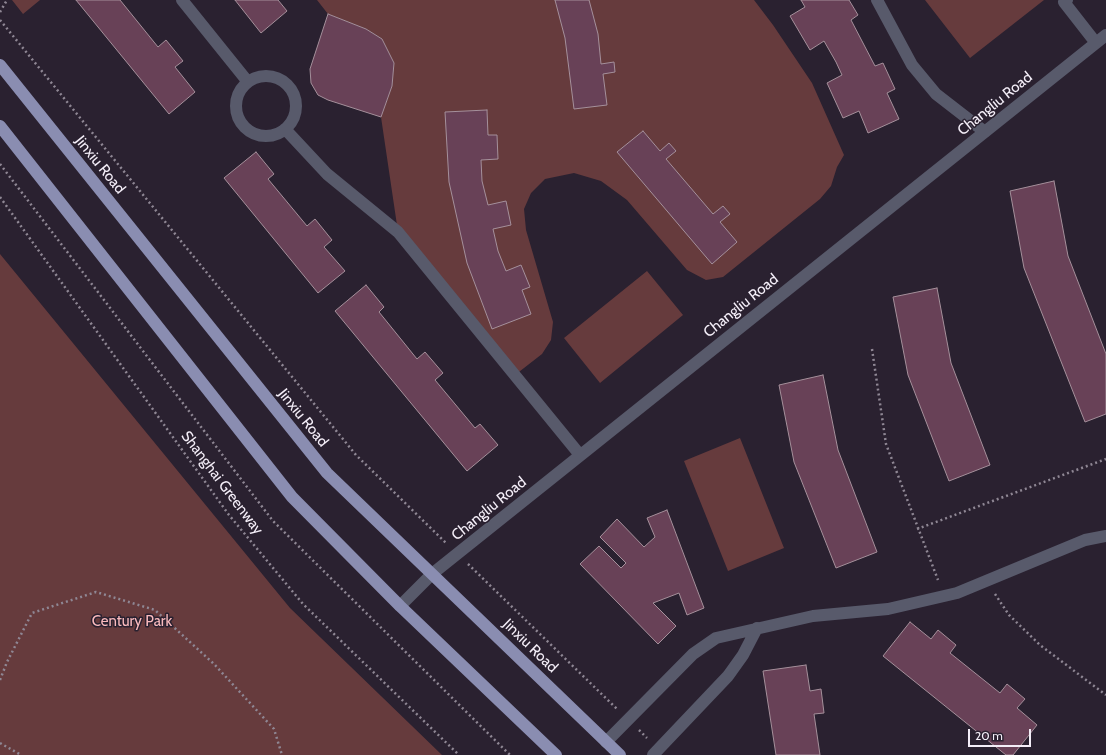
<!DOCTYPE html>
<style>
body{margin:0}
#map{position:relative;width:1106px;height:755px;overflow:hidden;background:#2a2130;font-family:Cabin,sans-serif}
canvas{display:block}
.scale{position:absolute;left:968px;top:729px;width:63px;height:18px;box-sizing:border-box;border:2px solid #f4eef8;border-top:0;padding-left:5px;font-size:12px;line-height:14px;white-space:nowrap;color:#f4eef8;-webkit-text-stroke:3px #2a2130;paint-order:stroke}
</style>
<div id="map">
<canvas width="1106" height="755"></canvas>
<div class="scale">20 m</div>
</div>
<script>
const ctx = document.querySelector('canvas').getContext('2d');
ctx.lineJoin = 'round';
function fill(path, color) {
  ctx.fillStyle = color;
  ctx.fill(path, 'evenodd');
}
function toPath(rows) {
  const path = new Path2D();
  for (const r of rows) {
    if (r.length === 3) {
      path.moveTo(r[0] + r[2], r[1]);
      path.arc(r[0], r[1], r[2], 0, 2 * Math.PI);
      continue;
    }
    path.moveTo(r[0], r[1]);
    for (let i = 2; i < r.length; i += 2) path.lineTo(r[i], r[i + 1]);
  }
  return path;
}
function stroke(path, color, width, dash) {
  ctx.strokeStyle = color;
  ctx.lineWidth = width;
  ctx.lineCap = dash ? 'butt' : 'round';
  ctx.setLineDash(dash || []);
  ctx.stroke(path);
}
function label(font, color, halo, rows, align = 'center') {
  ctx.font = font + ' Cabin,sans-serif';
  ctx.lineWidth = 3;
  ctx.setLineDash([]);
  ctx.textBaseline = 'middle';
  ctx.strokeStyle = halo;
  ctx.fillStyle = color;
  for (const [text, x, y, turn = 0] of rows) {
    ctx.save();
    ctx.translate(x, y);
    ctx.rotate((+turn || 0) * Math.PI / 180);
    ctx.textAlign = isNaN(turn) ? turn : align;
    if (halo) ctx.strokeText(text, 0, 0);
    ctx.fillText(text, 0, 0);
    ctx.restore();
  }
}
const green = toPath([
 [12,0,40,0,23,14],
 [317,0,754,0,773,25,812,83,844,155,837,167,831,186,820,199,723,277,706,280,687,270,627,200,601,181,574,173,545,179,531,193,524,209,526,230,553,322,551,340,542,354,515,375,398,232,381,117,392,86,394,63,382,39,366,29,328,14],
 [925,0,1044,0,970,58],
 [0,254,290,608,442,755,0,755],
 [647,271,683,315,600,383,564,338],
 [740,438,784,548,728,571,684,461]
]);
const building = toPath([
 [76,0,120,0,158,47,166,40,183,61,175,67,195,92,169,114,76,0],
 [235,0,278,0,287,11,261,33,235,0],
 [555,0,589,0,598,34,601,64,614,62,615,72,603,74,607,105,574,109,565,38,555,0],
 [801,0,849,0,858,15,851,20,875,66,883,63,895,89,887,93,899,119,868,133,859,111,843,118,827,83,842,75,836,62,824,41,810,50,790,16,805,7,801,0],
 [328,14,366,29,382,39,394,63,392,86,381,117,328,100,318,95,311,83,310,69,328,14],
 [487,110,488,135,497,135,498,159,481,160,482,181,488,205,506,201,511,225,493,229,498,251,506,271,521,265,530,287,522,290,531,314,492,329,467,263,449,182,445,112,487,110],
 [643,131,660,151,669,143,676,151,666,159,713,214,723,206,730,214,720,222,737,242,712,264,617,152,643,131],
 [256,152,274,174,268,179,307,226,315,219,332,240,324,247,345,271,318,293,224,178,256,152],
 [1054,181,1068,256,1106,354,1106,414,1085,422,1024,268,1010,191,1054,181],
 [366,285,384,307,379,312,417,359,425,352,443,373,435,380,475,428,480,424,498,445,467,471,335,311,366,285],
 [937,288,951,363,990,465,949,481,908,375,893,297,937,288],
 [823,375,838,450,877,552,836,568,794,462,779,385,823,375],
 [667,510,704,608,687,615,679,593,653,603,676,626,658,644,580,564,599,546,621,568,626,563,600,537,617,519,644,547,655,537,647,518,667,510],
 [910,622,931,639,938,630,956,645,950,653,1000,693,1007,684,1025,699,1017,708,1037,725,1013,755,1006,755,883,656,910,622],
 [806,665,810,691,821,689,824,713,814,714,820,755,776,755,763,671,806,665]
]);
const path = toPath([
 [0,12,7,0],
 [0,20,356,455,446,543],
 [0,164,273,521,510,755],
 [0,197,229,515,303,604,459,755],
 [872,349,886,444,938,580],
 [917,529,1106,459],
 [468,564,617,709],
 [995,594,1009,615,1040,645,1106,695],
 [0,680,7,662,32,613,96,592,155,610,214,664,274,729,282,755],
 [639,730,647,738],
 [0,743,21,755]
]);
const minor = toPath([
 [182,0,248,82],
 [877,0,912,65,936,94,985,132],
 [1067,0,1064,2,1096,43],
 [266,106,30],
 [285,129,327,174,398,232,580,455],
 [400,606,432,574,1106,35],
 [606,742,693,654,716,638,813,616,888,609,957,593,1085,540,1106,536],
 [653,755,728,676,743,655,757,628]
]);
const major = toPath([
 [0,65,327,473,620,755],
 [0,126,292,497,400,606,556,755]
]);
const streetNames = [
 ["Changliu Road",995,104,-39],
 ["Jinxiu Road",100,165,51],
 ["Changliu Road",741,306,-39],
 ["Jinxiu Road",303,418,51],
 ["Shanghai Greenway",222,483,53],
 ["Changliu Road",489,509,-39],
 ["Jinxiu Road",530,646,44]
];
const parkNames = [
 ["Century Park",132,622]
];
fill(green, '#663b3d');
fill(building, '#684157');
stroke(building, '#a5909b', 1);
stroke(path, '#8f8794', 2.5, [2, 3]);
stroke(minor, '#585a6b', 12);
stroke(major, '#8a8db1', 12);
label('15px', '#f4eef8', '#2a2130', streetNames);
label('15px', '#fababd', '#2a2130', parkNames);
</script>
